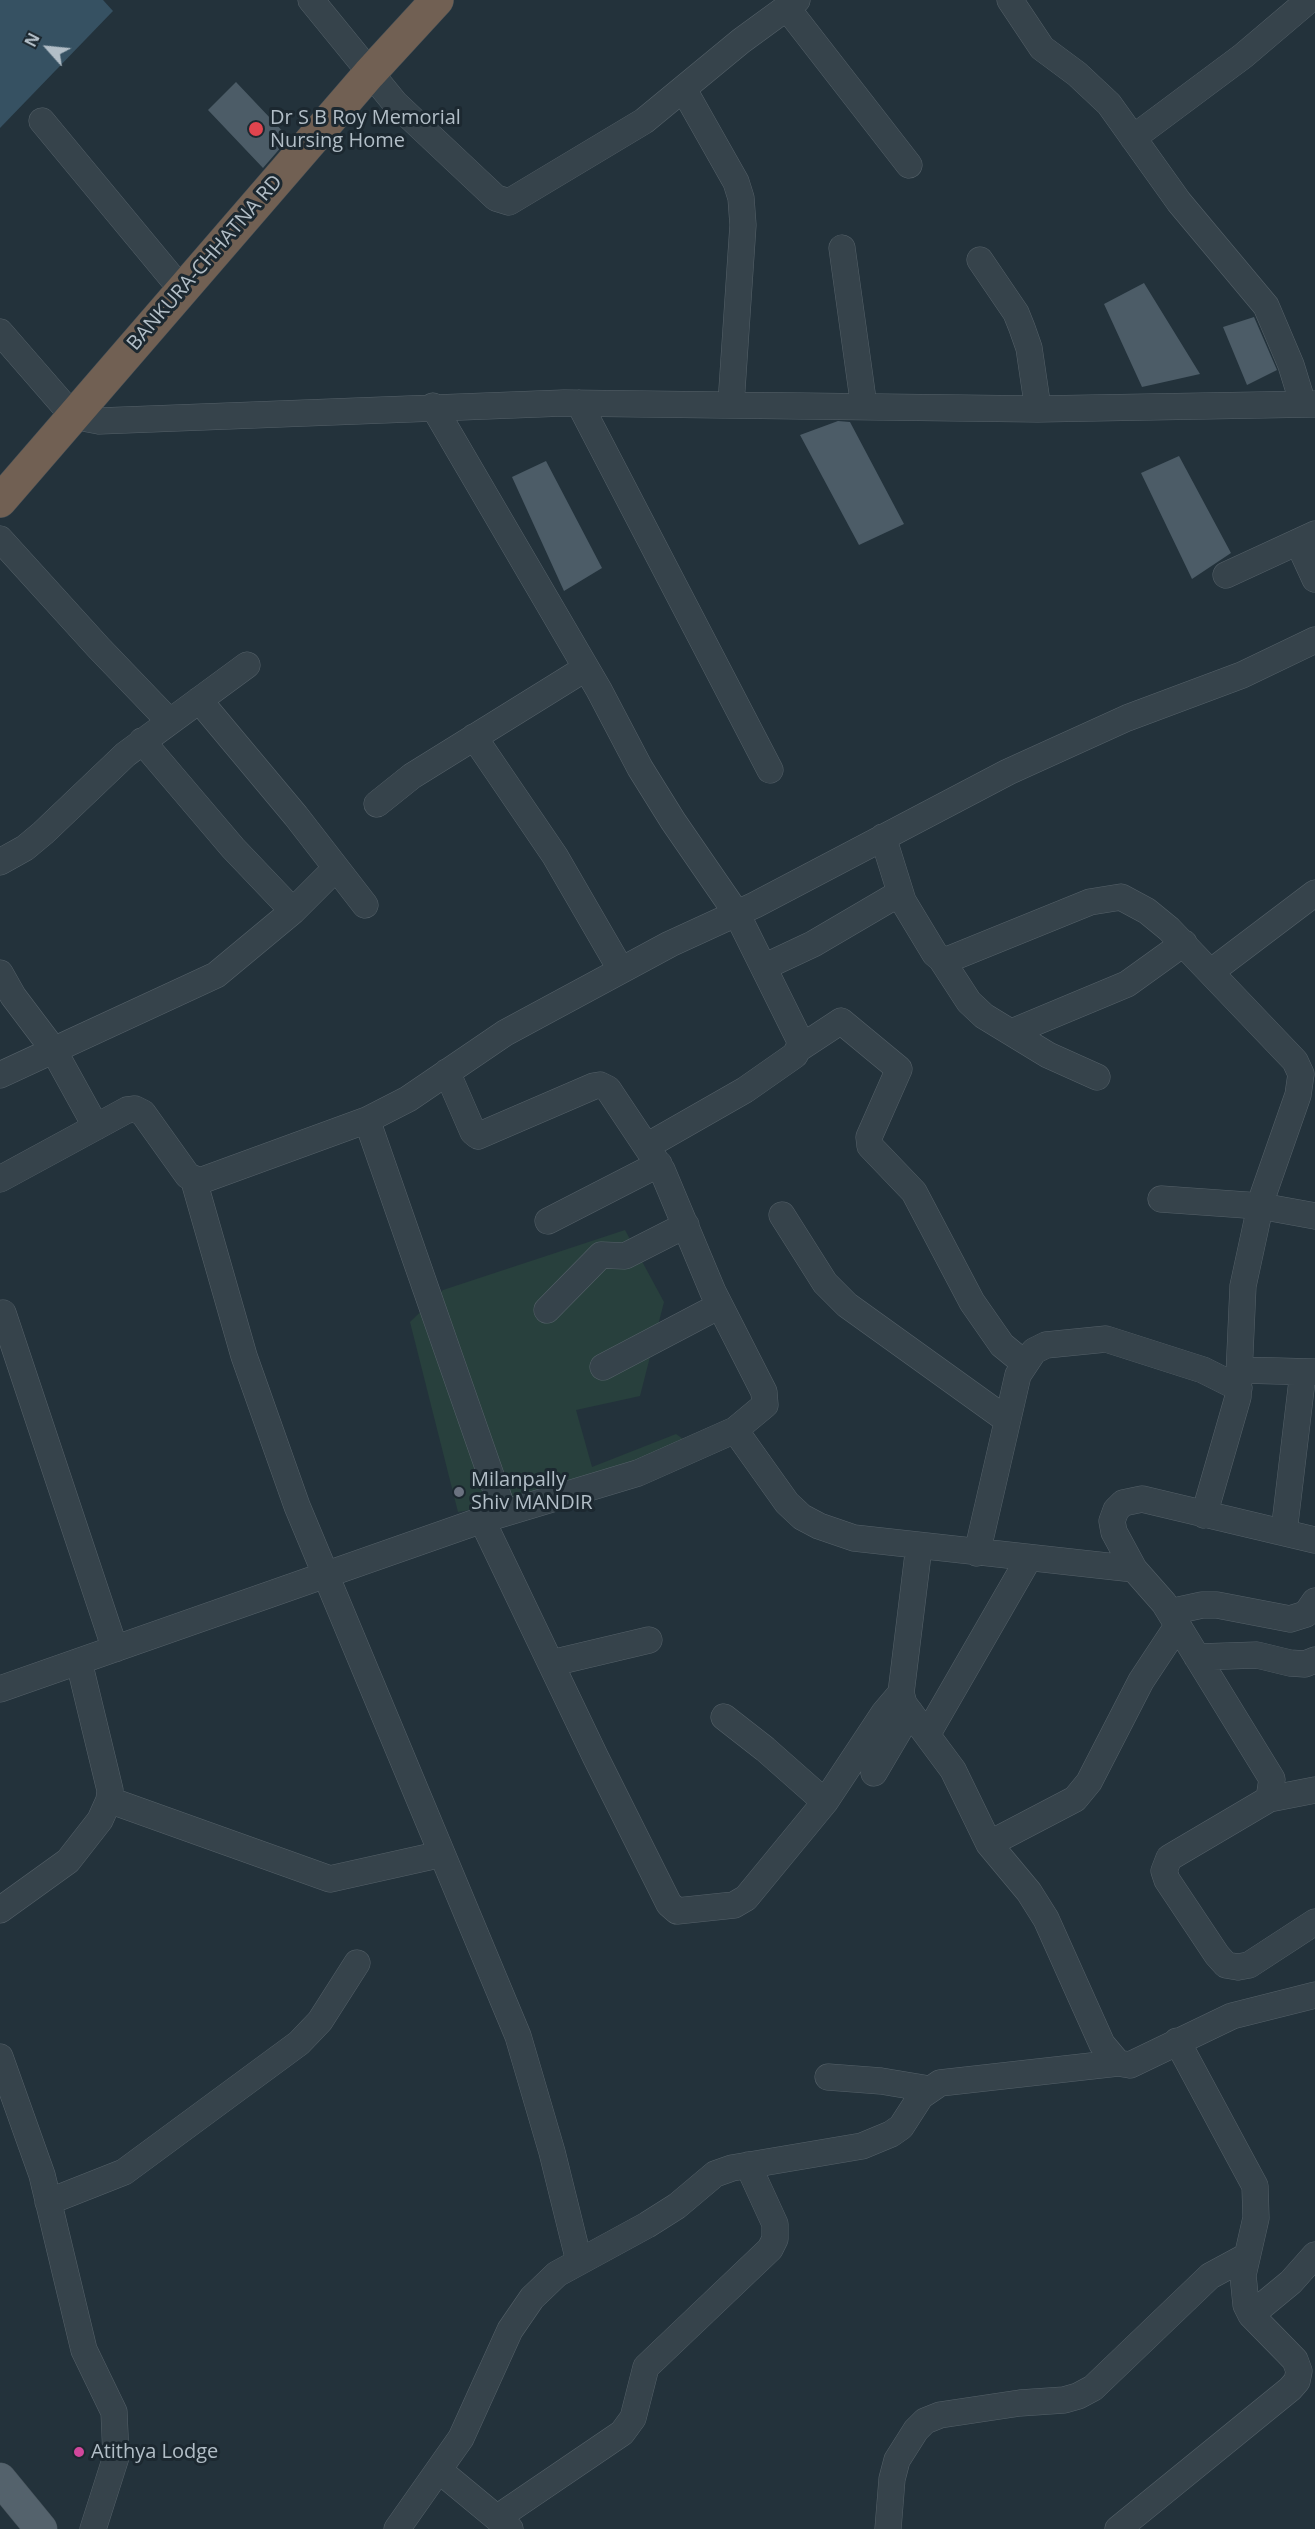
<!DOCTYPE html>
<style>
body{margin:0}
#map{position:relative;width:1315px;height:2529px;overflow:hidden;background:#23323b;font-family:"Open Sans",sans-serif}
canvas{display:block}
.north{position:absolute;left:18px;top:18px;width:60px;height:60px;-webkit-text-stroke:4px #1c2830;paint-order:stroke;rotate:297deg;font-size:16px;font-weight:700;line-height:24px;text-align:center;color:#b2bec7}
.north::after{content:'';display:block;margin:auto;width:21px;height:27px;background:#b2bec7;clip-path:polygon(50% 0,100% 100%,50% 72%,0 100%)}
</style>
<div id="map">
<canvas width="1315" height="2529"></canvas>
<div class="north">N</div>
</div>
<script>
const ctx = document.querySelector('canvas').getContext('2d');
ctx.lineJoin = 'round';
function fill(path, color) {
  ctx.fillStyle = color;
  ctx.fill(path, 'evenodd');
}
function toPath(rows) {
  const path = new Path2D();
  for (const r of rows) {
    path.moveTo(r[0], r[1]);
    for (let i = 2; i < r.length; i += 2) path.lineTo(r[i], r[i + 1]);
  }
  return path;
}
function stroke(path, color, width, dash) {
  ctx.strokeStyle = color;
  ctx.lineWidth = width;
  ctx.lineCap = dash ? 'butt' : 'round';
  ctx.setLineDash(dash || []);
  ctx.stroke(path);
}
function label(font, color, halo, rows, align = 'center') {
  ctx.font = font + ' "Open Sans",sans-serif';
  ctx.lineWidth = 6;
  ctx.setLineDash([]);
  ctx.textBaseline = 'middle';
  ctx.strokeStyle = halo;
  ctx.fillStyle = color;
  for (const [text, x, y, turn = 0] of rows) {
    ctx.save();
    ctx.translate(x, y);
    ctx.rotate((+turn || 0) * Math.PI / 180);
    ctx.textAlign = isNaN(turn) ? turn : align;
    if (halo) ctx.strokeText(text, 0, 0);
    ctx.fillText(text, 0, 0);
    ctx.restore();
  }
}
const green = toPath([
 [625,1230,664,1302,640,1396,576,1410,592,1467,676,1434,695,1447,638,1473,603,1494,478,1513,470,1510,458,1512,410,1322,443,1290]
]);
const water = toPath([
 [0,0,103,0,113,11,0,128]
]);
const building = toPath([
 [236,82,289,138,263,168,208,110],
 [1144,283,1200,374,1142,387,1104,304],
 [1254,317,1277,370,1247,385,1223,327],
 [838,421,850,422,904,524,859,545,800,435],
 [1179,456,1231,553,1192,579,1141,473],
 [546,461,602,568,564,591,512,477]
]);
const minor = toPath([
 [311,0,395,103,496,198,509,202,644,121,741,41,797,0],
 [1010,0,1042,48,1077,74,1109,104,1179,202,1266,306,1291,365,1303,404],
 [787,8,909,165],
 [684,90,736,182,741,198,743,225,731,404],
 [42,121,182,290],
 [1133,138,1243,56,1309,0],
 [842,248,864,407],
 [980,260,1016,313,1022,328,1029,348,1038,409],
 [0,332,73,416,99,421,564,403,1038,409,1315,404],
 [579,403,770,770],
 [433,406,599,690,640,768,673,821,737,914,801,1043,795,1055,745,1090,647,1146],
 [0,539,98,647,169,721],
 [1298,542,1315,579],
 [1226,575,1315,534],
 [199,700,296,816,365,905],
 [474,737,555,856,621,970],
 [142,741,233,848,293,911],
 [377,804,412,776,586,668],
 [883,837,903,901,935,954,941,959,947,960,1090,902,1121,897,1147,911,1169,929,1295,1061,1301,1074,1298,1095,1262,1198,1243,1286,1238,1397,1204,1515],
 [0,862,25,848,43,833,126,754,247,665],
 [941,959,969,1002,984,1016,1048,1055,1097,1077],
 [764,967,813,944,900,893],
 [1212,971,1315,893],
 [0,973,13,996,53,1049,96,1127],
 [1012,1032,1127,984,1184,943],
 [800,1048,841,1021,899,1069,869,1137,870,1146,914,1192,972,1302,1002,1345,1024,1363],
 [0,1075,216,975,293,911,336,868],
 [367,1120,504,1513],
 [0,1179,127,1110,135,1109,143,1113,188,1176,200,1181,367,1120,408,1099,505,1033,670,944,755,905,1008,772,1127,718,1242,675,1315,640],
 [194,1181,244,1356,297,1506,518,2036,552,2152,579,2261],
 [1161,1199,1260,1206,1315,1216],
 [782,1215,825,1283,847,1305,1007,1420],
 [548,1221,659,1164],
 [547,1310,601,1255,625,1256,686,1225],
 [3,1313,115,1649],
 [603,1367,719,1306],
 [1240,1370,1315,1372],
 [735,1430,787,1503,802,1517,819,1526,854,1538,1134,1569],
 [482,1520,596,1758,669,1904,677,1911,734,1905,746,1898,825,1802,884,1713,901,1693],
 [1284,1532,1303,1372],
 [1315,1540,1142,1499,1123,1503,1116,1510,1112,1521,1114,1532,1134,1569,1164,1603,1272,1779,1269,1799,1169,1858,1164,1871,1167,1880,1217,1955,1226,1965,1238,1967,1249,1965,1315,1922],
 [919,1546,901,1693,904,1704,953,1770,989,1844,1029,1892,1046,1919,1102,2044,1118,2063,1130,2065,1232,2016,1315,1995],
 [977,1553,1018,1375,1034,1351,1046,1345,1106,1339,1203,1370,1239,1388],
 [1170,1612,1202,1605,1217,1605,1290,1619,1306,1614,1315,1601],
 [1197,1657,1257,1655,1290,1663,1305,1664,1315,1660],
 [552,1663,649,1640],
 [0,1689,482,1520,638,1473,735,1430,765,1405,764,1392,713,1292,662,1170,608,1089,600,1085,594,1086,478,1136,473,1132,447,1072],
 [724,1717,765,1749,825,1802],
 [927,1735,1029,1558],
 [874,1773,910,1712],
 [1269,1799,1315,1790],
 [109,1800,330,1879,442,1854],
 [989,1844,1075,1799,1089,1782,1141,1681,1178,1625],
 [0,1910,68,1861,100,1820,109,1800,110,1790,79,1662],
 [0,2057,42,2175,84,2350,114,2412,116,2457,93,2529],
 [828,2077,881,2081,929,2089],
 [48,2202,124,2172,299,2043,320,2021,357,1963],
 [1251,2315,1291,2282,1315,2255],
 [440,2471,510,2529],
 [497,2518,622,2433,633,2418,646,2367,770,2249,775,2239,775,2224,748,2165],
 [397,2529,461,2438,510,2330,532,2298,557,2274,647,2225,677,2206,715,2174,732,2168,862,2146,891,2134,901,2127,921,2096,940,2083,1118,2063],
 [888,2529,892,2479,897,2460,916,2430,925,2421,940,2415,1020,2403,1064,2400,1078,2396,1093,2388,1210,2276,1247,2256],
 [1118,2529,1290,2389,1297,2381,1299,2371,1295,2360,1251,2315,1246,2305,1243,2275,1256,2218,1255,2186,1177,2041]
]);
const major = toPath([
 [0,2479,41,2529]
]);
const highway = toPath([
 [0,501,369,74,437,0]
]);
const markers = [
 [256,129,8,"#e0444e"],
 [459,1492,6,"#6b7280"],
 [79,2452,6,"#d1479c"]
];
const poiNames = [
 ["Dr S B Roy Memorial",270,118],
 ["Nursing Home",270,141],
 ["Milanpally",471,1480],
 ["Shiv MANDIR",471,1503],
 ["Atithya Lodge",91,2452]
];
const streetNames = [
 ["BANKURA-CHHATNA RD",205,263,-49]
];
fill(green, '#28403d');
fill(water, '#365162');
fill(building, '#4c5c67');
stroke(minor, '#556169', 27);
stroke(major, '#434f57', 33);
stroke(highway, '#424e56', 34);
stroke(minor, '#36434b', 26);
stroke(major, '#54626c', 32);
stroke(highway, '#716053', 33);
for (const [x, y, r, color] of markers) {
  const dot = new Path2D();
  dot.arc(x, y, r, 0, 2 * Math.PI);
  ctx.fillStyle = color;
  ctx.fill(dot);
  stroke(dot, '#1c2830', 2);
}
label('20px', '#b2bec7', '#1c2830', poiNames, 'left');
label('20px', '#b2bec7', '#1c2830', streetNames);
</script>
